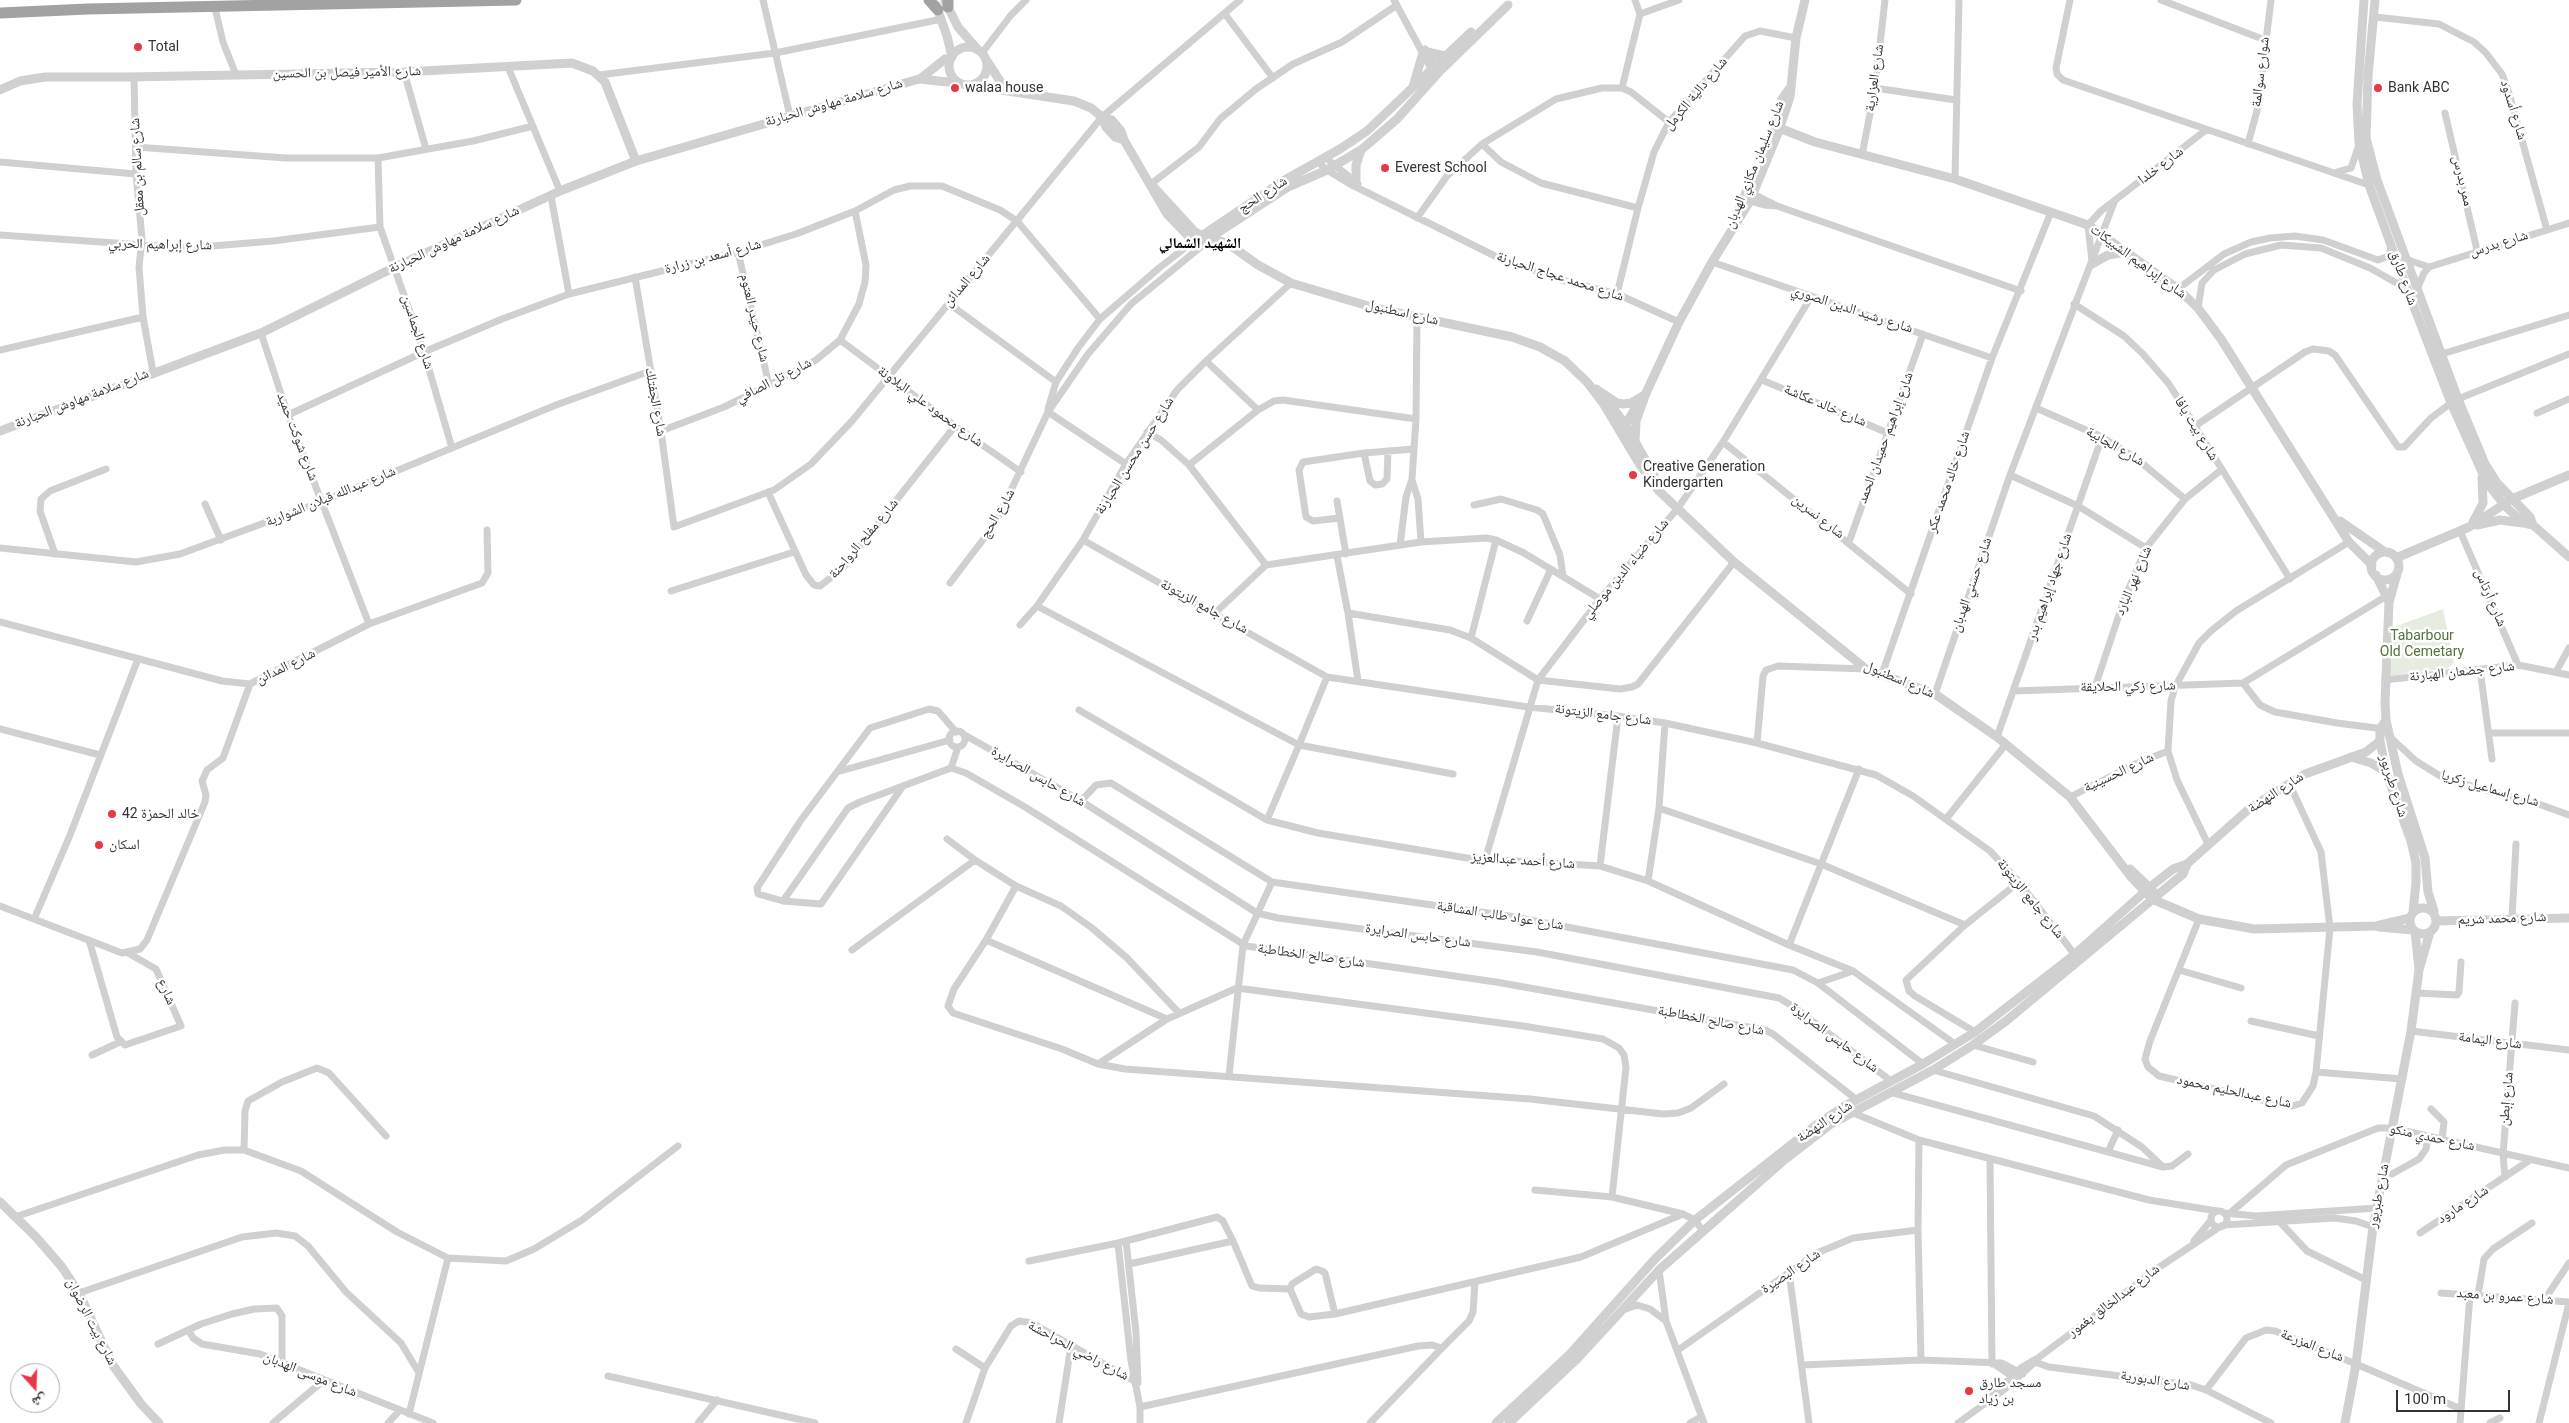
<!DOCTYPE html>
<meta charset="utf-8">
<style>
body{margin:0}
#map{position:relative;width:2569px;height:1423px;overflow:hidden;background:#fff;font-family:Roboto,"Noto Naskh Arabic",sans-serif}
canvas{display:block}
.north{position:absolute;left:10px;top:1363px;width:50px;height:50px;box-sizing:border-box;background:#fff;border:1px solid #adadad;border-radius:50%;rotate:160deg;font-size:14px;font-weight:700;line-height:20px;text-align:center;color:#333}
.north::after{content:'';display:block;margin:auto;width:18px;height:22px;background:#e63946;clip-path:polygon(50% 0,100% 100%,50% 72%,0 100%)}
.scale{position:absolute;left:2396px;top:1390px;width:114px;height:22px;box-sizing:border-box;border:2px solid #333;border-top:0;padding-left:6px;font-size:15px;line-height:18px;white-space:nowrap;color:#333;-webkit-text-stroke:4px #fff;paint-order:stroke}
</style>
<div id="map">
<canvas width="2569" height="1423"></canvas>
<div class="north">ش</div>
<div class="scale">100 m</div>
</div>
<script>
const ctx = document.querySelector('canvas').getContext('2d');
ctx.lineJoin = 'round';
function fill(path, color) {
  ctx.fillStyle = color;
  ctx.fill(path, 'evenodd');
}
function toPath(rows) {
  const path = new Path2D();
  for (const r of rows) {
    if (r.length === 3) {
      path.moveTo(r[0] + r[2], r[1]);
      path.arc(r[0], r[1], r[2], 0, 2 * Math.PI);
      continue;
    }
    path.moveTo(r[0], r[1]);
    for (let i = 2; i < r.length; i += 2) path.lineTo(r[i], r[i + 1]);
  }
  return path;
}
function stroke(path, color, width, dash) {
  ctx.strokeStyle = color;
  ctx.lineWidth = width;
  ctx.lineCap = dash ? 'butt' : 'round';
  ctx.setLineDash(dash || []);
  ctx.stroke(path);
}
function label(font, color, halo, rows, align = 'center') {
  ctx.font = font + ' Roboto,"Noto Naskh Arabic",sans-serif';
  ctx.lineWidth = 5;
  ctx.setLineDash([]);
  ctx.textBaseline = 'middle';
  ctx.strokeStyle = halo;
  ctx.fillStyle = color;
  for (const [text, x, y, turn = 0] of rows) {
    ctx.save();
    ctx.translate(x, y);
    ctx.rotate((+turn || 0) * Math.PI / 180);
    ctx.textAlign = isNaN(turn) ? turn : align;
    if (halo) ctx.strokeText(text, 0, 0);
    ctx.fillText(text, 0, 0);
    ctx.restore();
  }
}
const green = toPath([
 [2443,609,2454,663,2448,668,2390,676,2394,633,2399,625]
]);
const minor = toPath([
 [763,0,790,116],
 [1394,0,1434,74],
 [1635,0,1640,14],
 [2070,0,2056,68,2057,74,2063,80,2369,185],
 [2161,0,2265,40],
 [215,8,223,42,236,75],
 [1225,14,1273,78],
 [2375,17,2439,24,2474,42,2486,53,2502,74,2508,90,2547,230],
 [1425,49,1438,69],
 [982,53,1011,15,1026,0],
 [508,67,560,191],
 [404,72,426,149],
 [599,75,775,53,942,19],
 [134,77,136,174,142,239,139,267,143,317,153,372],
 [1622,88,1640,14,1679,0],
 [1875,88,1956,100],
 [2445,113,2477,250],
 [1482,144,1501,162,1541,183,1638,208],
 [2248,144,2258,107,2271,0],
 [136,147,286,158,378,158,473,141,533,126],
 [1862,155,1875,88,1885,0],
 [378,158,380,227,424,352,452,448],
 [1326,158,1358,184],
 [0,162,136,174],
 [1318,162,1327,170,1350,184,1501,259,1558,279,1617,294,1679,322],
 [2337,172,2351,168,2358,148],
 [1955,179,1959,0],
 [1151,184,1199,147,1220,119,1256,89,1293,64,1342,42,1397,5],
 [1749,192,1777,206,2021,291],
 [551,196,569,294],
 [1746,200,1764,205,1777,206],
 [1417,218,1447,176,1482,144,1556,99,1602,88,1622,88,1631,92,1669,122],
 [0,235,188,248,273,241,380,227],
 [738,252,769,385],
 [2408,260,2429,267],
 [2092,261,2088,225,2101,211,2206,130],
 [1712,262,1992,358],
 [635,277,661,431,674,527,774,490,811,464,852,421,1102,117,1240,0],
 [2418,287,2424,273,2429,267,2569,223],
 [2178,289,2224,254,2251,242,2270,238,2295,236,2323,240,2378,260,2389,256,2391,247],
 [1617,294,1638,208,1654,152,1669,122,1745,36,1760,31,1796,38],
 [948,303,1056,382],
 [2074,304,2124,336,2143,354,2169,384,2290,579],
 [2198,308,2202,283,2214,270,2245,254,2281,245,2321,248,2370,268,2407,289],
 [261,333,288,415,369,624],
 [840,340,955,426,1021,472],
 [0,350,143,317],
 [2442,354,2569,315],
 [1206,361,1258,410],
 [1762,380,1888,433],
 [2458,399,2569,354],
 [2036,408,2102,437,2137,459,2185,499],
 [1048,409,1056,382,1078,348,1100,319,1159,268,1194,241],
 [1048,412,1126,464],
 [2537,413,2569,399],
 [288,415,424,352,502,319,569,294,738,252,796,234,855,211,894,190,910,186,942,186,1000,210,1017,221,1100,319],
 [2195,426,2305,352,2313,349,2329,351,2335,355,2398,447,2404,447,2431,418,2451,403],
 [661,431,724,407,769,385,816,360,840,340,859,304,865,282,866,265,855,211],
 [1147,432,1161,440,1189,465,1266,565],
 [1723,442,1911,594],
 [1364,453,1370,481,1375,485,1382,484,1387,479,1388,451],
 [1189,465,1258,410,1274,401,1283,400,1416,419],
 [2010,475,2078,506,2146,548],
 [1412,480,1418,499,1421,542],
 [768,492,806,575,814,585,820,586,842,569,955,426],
 [1337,501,1346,554],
 [205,504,221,540],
 [1474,505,1501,499,1537,510,1543,514,1560,555,1563,576],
 [1340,518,1313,521,1306,517,1299,470,1303,462,1364,453,1414,449],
 [2460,531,2518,665],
 [1083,540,1327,677,1528,707,1618,716,1665,723,1757,743,1876,775,1913,796,1990,851,2019,882,2078,959],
 [1849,542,1923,334],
 [1400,545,1406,497,1412,479,1416,419,1417,317],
 [0,548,136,562,180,554,321,502,556,405,650,371],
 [55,554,40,511,41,499,50,491,106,469],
 [1337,556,1348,613,1450,630,1471,638,1496,540],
 [950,583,995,524,1048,412,1088,354,1131,304,1208,241],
 [671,591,794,552],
 [1037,606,1299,745,1327,677],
 [1215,613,1266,565,1421,542,1486,538,1496,540,1524,553,1600,599],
 [1348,613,1358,681],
 [1527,621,1551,569],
 [0,622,222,681,250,684,369,624,482,583,488,573,487,530],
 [1020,625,1037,606,1083,540,1126,464,1177,390,1206,361,1291,283],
 [1471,638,1538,680,1620,689,1632,687,1638,684,1734,562],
 [2480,669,2492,759],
 [2556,672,2569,648],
 [1882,674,1992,358,2051,212],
 [2385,680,2518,665,2569,675],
 [2243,683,2260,705,2275,712,2337,723,2384,729],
 [2095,687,2124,600,2146,548,2185,499,2221,470],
 [2014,691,2243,683,2385,597],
 [1935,694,2010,475,2115,200],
 [1079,710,1267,820,1318,833,1467,858,1600,866,1648,881,1789,945,1853,971,1955,1044],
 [0,729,100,755],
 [957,739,8],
 [2489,733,2569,733],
 [963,734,1081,801,1257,913,1278,918,1537,952,1779,998,1794,1007,1891,1081],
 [1997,737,2102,437],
 [2391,738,2416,761,2445,779,2536,803,2569,815],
 [1757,743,1763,676,1766,670,1778,666,1866,669],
 [951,768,958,747],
 [837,772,950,740],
 [903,786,821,904,783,901,758,894,757,888,801,820,870,728,929,709,938,711,956,732],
 [2070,797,2133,765,2168,751],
 [1081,801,1096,785,1111,783,1272,882,1509,916,1793,970,1818,983,1923,1064],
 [1659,808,1821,864,1965,925],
 [1946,819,2006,744],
 [1267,820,1299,745,1453,774],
 [947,839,975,860,1016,886,1061,906,1092,928,1127,958,1179,1013],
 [2208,844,2177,780,2168,751,2171,701,2175,687,2199,643,2211,631,2236,611,2349,542],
 [1485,860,1538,680,1600,599,1678,508,1723,442,1811,297],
 [1600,866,1618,716],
 [1648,881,1659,808,1665,723],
 [1016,886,986,940,954,989,948,1006,953,1013,1062,1049,1098,1064,1167,1019,1237,988,1523,1026,1603,1039,1619,1048,1624,1055,1626,1067,1612,1197,1683,1214,1695,1220,1702,1230],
 [783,901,848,808,860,802,951,768,966,773,1025,807,1246,946,1496,982,1765,1030,1773,1034,1857,1100],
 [0,906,122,953,140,949,147,940,205,802,206,795,202,781,207,770,223,758,250,684],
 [35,917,70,835,138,659],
 [2512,918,2516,844],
 [2199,919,2150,1041,2145,1059,2148,1067,2159,1076,2283,1105,2292,1106,2302,1103,2313,1086,2316,1072,2330,928,2321,852,2289,783],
 [89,940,117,1037,125,1045,181,1026,156,969,128,953],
 [986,940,1167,1019],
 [1789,945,1859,769],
 [852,950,975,860],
 [2179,970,2241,988],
 [1818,983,1853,971],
 [2416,993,2457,995,2459,992,2461,962],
 [2251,1021,2319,1036],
 [2411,1031,2569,1050],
 [1975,1032,1915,996,1909,991,1906,980,1965,925,2019,882],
 [1973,1045,2033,1062],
 [92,1055,120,1042],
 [1098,1064,1125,1069,1530,1099,1663,1114,1678,1113,1691,1108,1724,1084],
 [1933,1070,2094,1116,2142,1147,2163,1167],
 [2316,1072,2402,1079],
 [1229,1076,1243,945,1272,882],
 [1890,1092,2163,1167,2172,1166,2188,1154],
 [2431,1109,2444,1122,2442,1139],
 [1851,1112,1919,1140,2149,1200,2217,1211],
 [1919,1140,1918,1230,1921,1360],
 [244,1150,245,1111,248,1101,282,1082,317,1068,329,1073,386,1136],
 [2108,1152,2118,1130],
 [1990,1159,1992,1364],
 [2392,1174,2419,1159,2426,1149,2428,1136],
 [2505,1177,2503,1154,2515,1003],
 [1535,1190,1612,1197],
 [2219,1219,8],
 [2224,1213,2256,1216,2377,1208],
 [2229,1214,2286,1165,2378,1128,2392,1128,2569,1168],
 [15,1217,198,1155,225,1150,244,1150,301,1171,397,1232,448,1258,506,1261,534,1249,582,1220,678,1146],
 [2279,1221,2307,1251,2366,1280],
 [2224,1225,2335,1218,2356,1221,2373,1227],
 [2420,1233,2530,1160],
 [1126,1241,1136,1332,1138,1383],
 [2194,1241,2211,1220],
 [1118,1243,1131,1361,1140,1407,1140,1423],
 [1029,1261,1118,1243,1217,1217,1223,1221,1233,1241,1252,1286,1259,1288,1290,1289],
 [1129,1264,1233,1241],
 [1659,1270,1666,1321,1704,1423],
 [1789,1272,1809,1423],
 [79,1293,242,1237,276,1233,295,1236,308,1246,346,1292,401,1343,419,1373],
 [2441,1293,2569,1302],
 [2478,1295,2484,1259,2493,1249,2532,1223],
 [2545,1299,2569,1263],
 [1623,1310,1637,1305,1650,1309,1666,1321],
 [1335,1314,1325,1273,1322,1271,1316,1269,1292,1284,1290,1289,1301,1314,1309,1317,1335,1314,1581,1257,1683,1214],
 [189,1331,193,1338,202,1344,260,1354,433,1423],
 [158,1344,201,1324,232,1314,254,1309,277,1308,282,1316,282,1362],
 [956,1349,985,1368],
 [1678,1350,1817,1253,1853,1238,1918,1230],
 [2032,1361,2049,1367,2191,1385,2206,1390,2271,1423],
 [1994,1364,2014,1378],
 [1802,1365,1921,1360,2002,1363,2023,1374],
 [608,1376,815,1423],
 [2206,1390,2246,1338,2266,1330,2275,1331,2356,1364,2461,1409],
 [1990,1398,2022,1367,2038,1358,2158,1268,2221,1226],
 [1140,1407,1418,1346,1432,1345,1442,1348,1469,1321,1473,1312,1475,1282],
 [409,1414,448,1258],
 [273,1423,323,1381],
 [388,1423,399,1411],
 [698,1423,717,1400],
 [966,1423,985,1368,1011,1326,1019,1321,1032,1323,1134,1381],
 [1059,1423,1071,1346],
 [1370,1423,1442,1348],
 [1690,1423,1701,1417],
 [1958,1423,2005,1389,2034,1363],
 [2460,1423,2470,1295],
 [2490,1423,2500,1418],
 [2539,1423,2569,1303]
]);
const tertiary = toPath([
 [2364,0,2357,104,2359,143,2369,185,2407,289,2451,403,2487,483,2506,507,2524,523,2533,525,2569,557],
 [2375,0,2368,76,2366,138,2377,180,2458,399,2485,464,2497,483,2530,517,2533,525],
 [945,1,958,27,978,50],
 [936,5,947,36,952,57],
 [968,66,19],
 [1427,52,1445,56],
 [987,61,1000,81,1012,91],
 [920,79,945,59,951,58],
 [968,85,1074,101,1091,108,1102,117,1112,120,1121,131,1124,140,1167,214,1189,237,1194,241,1205,241,1288,187,1327,170,1361,150,1397,119,1440,71,1508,5],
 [1413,87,1422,56],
 [0,90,20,81,45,77,127,77,404,72,572,63,593,71,605,82,636,161],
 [1102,117,1106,127,1115,137,1124,140],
 [1775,122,1782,99,1789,89],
 [1774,126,1815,142,1955,179,2088,225,2178,289,2198,308,2221,339,2349,542,2372,565],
 [1356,181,1356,165,1361,150],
 [1151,184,1194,231,1202,236,1227,243,1258,265,1291,283,1375,308,1512,337,1540,347,1565,361,1587,382,1603,403,1640,465,1659,491,1734,562,1866,669,1935,694,1997,737,2070,797,2131,877,2152,899,2199,919,2254,929,2376,926,2410,918],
 [1736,215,1754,174],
 [1200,237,1283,181,1340,149,1367,131,1471,32],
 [2092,264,2108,255,2126,252],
 [1596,389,1617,403,1623,404,1631,403,1646,394],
 [1610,404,1625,424,1654,475],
 [1624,427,1639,402],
 [0,431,261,333,395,267,560,191,636,161,919,79,958,83],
 [1635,442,1636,421,1646,393,1679,322,1712,262,1750,201,1778,133,1790,97,1796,38,1805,0],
 [2340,521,2385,552],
 [2473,522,2483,503,2482,478],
 [2477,525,2500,520,2523,523],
 [2385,566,14],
 [2396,558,2469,527,2512,499,2569,475],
 [2397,574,2389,602,2385,703,2386,720,2398,774,2425,858,2428,892,2434,911],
 [2376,575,2389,602],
 [2386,720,2380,729,2380,741,2386,772,2411,841,2416,863,2416,883,2413,912],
 [2351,757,2371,763,2386,772],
 [2130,869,2153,891],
 [2423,921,13],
 [2436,921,2569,918],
 [2379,927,2413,930],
 [2415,931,2419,970],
 [0,1202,36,1237,62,1267,79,1293,112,1364,141,1404,159,1423],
 [1496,1423,1570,1354,1655,1259,1695,1220,1815,1126,1843,1107,1923,1064,1975,1032,2074,955,2150,887,2173,869,2187,864,2250,808,2305,774,2366,752,2380,741],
 [1509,1423,1577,1359,1659,1270,1783,1161,1831,1124,1933,1070,1973,1045,2006,1021,2183,874,2187,864],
 [2345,1423,2356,1364,2373,1227,2411,1031,2419,970,2430,932]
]);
const trunk = toPath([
 [929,0,938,10],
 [948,0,948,7],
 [0,13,88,9,516,0]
]);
const markers = [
 [138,47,5,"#e63946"],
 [955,88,5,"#e63946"],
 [2378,88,5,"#e63946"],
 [1385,168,5,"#e63946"],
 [1633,475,5,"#e63946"],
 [112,814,5,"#e63946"],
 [99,845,5,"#e63946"],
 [1969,1391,5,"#e63946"]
];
const poiNames = [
 ["Total",148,47],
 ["walaa house",965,88],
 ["Bank ABC",2388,88],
 ["Everest School",1395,168],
 ["Creative Generation",1643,467],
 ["Kindergarten",1643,483],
 ["خالد الحمزة 42",122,814],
 ["اسكان",109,845],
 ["مسجد طارق",1979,1383],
 ["بن زياد",1979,1399]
];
const streetNames = [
 ["شوارع سوالمة",2261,72,-83],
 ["شارع الأمير فيصل بن الحسين",347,73,-1],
 ["شارع العزارية",1875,78,-82],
 ["شارع دالية الكرمل",1696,94,-50],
 ["شارع سلامة مهاوش الحبارنة",834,103,-16],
 ["شارع أسدود",2513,110,73],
 ["شارع سليمان مكازي الهدبان",1755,165,-68],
 ["شارع خلدا",2161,166,-37],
 ["شارع سالم بن معقل",138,167,-93],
 ["ممر بدرس",2462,181,77],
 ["شارع الحج",1263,195,-33],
 ["شارع سلامة مهاوش الحبارنة",454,240,-25],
 ["شارع بدرس",2499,244,-17],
 ["شارع إبراهيم الحربي",160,245,1],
 ["شارع أسعد بن زرارة",713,257,-15],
 ["شارع إبراهيم الشبيكات",2138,262,36],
 ["شارع محمد عجاج الحبارنة",1560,277,18],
 ["شارع طارق",2403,278,70],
 ["شارع المدائن",967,281,-50],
 ["شارع رشيد الدين الصوري",1852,310,18],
 ["شارع اسطنبول",1402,313,13],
 ["شارع حيدر العتوم",754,318,77],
 ["شارع الجماسين",417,332,72],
 ["شارع تل الصافي",774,381,-27],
 ["شارع سلامة مهاوش الحبارنة",82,399,-21],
 ["شارع الجفتلك",655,402,80],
 ["شارع خالد عكاشة",1825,406,23],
 ["شارع محمود علي البلاونة",930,407,36],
 ["شارع بيت يافا",2196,429,59],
 ["شارع شوكت حميد",297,437,69],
 ["شارع إبراهيم حميدان الحمد",1886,438,-70],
 ["شارع الجابية",2115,447,30],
 ["شارع حسن محسن الحبارنة",1135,456,-58],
 ["شارع خالد محمد عكر",1949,482,-71],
 ["شارع عبدالله قبلان الشواربة",331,497,-22],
 ["شارع الحج",998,514,-60],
 ["شارع نسرين",1818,517,38],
 ["شارع مفلح الرواحنة",864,539,-50],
 ["شارع ضياء الدين موصلي",1626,569,-50],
 ["شارع نهر البارد",2134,581,-67],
 ["شارع حسني الهدبان",1972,585,-71],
 ["شارع جهاد إبراهيم بدر",2050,587,-71],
 ["شارع أرتاس",2490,598,67],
 ["شارع جامع الزيتونة",1204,607,29],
 ["شارع المدائن",286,667,-26],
 ["شارع جضعان الهبارنة",2462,672,-6],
 ["شارع اسطنبول",1899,680,23],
 ["شارع زكي الحلايقة",2128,687,-1],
 ["شارع جامع الزيتونة",1603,715,7],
 ["شارع الحسينية",2119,773,-25],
 ["شارع حابس الصرايرة",1038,777,30],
 ["شارع طبربور",2393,786,72],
 ["شارع إسماعيل زكريا",2490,789,16],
 ["شارع النهضة",2276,793,-33],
 ["شارع أحمد عبدالعزيز",1523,861,4],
 ["شارع جامع الزيتونة",2030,899,51],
 ["شارع عواد طالب المشاقبة",1500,916,9],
 ["شارع محمد شريم",2502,919,-2],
 ["شارع حابس الصرايرة",1418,936,8],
 ["شارع صالح الخطاطبة",1311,956,8],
 ["شارع",166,992,67],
 ["شارع صالح الخطاطبة",1711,1021,11],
 ["شارع حابس الصرايرة",1834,1038,37],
 ["شارع اليمامة",2490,1041,7],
 ["شارع عبدالحليم محمود",2234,1092,12],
 ["شارع إبطن",2507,1099,-85],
 ["شارع النهضة",1825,1122,-34],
 ["شارع حمدي منكو",2432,1138,12],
 ["شارع طبربور",2379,1196,-79],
 ["شارع مارود",2463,1205,-33],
 ["شارع البصيرة",1791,1272,-34],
 ["شارع عمرو بن معبد",2505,1297,4],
 ["شارع عبدالخالق يغمور",2114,1301,-37],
 ["شارع بيت الرضوان",91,1322,63],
 ["شارع المزرعة",2312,1346,22],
 ["شارع راضي الحراحشة",1078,1351,28],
 ["شارع موسى الهدبان",310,1375,22],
 ["شارع الدبورية",2155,1381,9]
];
const parkNames = [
 ["Tabarbour",2422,636],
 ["Old Cemetary",2422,652]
];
const neighbourhoodNames = [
 ["الشهيد الشمالي",1200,244]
];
fill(green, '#e6ecdf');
stroke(minor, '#d0d0d0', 7);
stroke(tertiary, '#d0d0d0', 9);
stroke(trunk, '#a2a2a2', 11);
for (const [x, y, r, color] of markers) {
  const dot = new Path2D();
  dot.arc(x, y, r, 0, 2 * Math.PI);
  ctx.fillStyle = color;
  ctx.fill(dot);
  stroke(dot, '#fff', 2);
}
label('14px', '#333', '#fff', poiNames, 'left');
label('14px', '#333', '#fff', streetNames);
label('14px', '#56703f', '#fff', parkNames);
label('bold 15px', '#000', '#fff', neighbourhoodNames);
</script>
